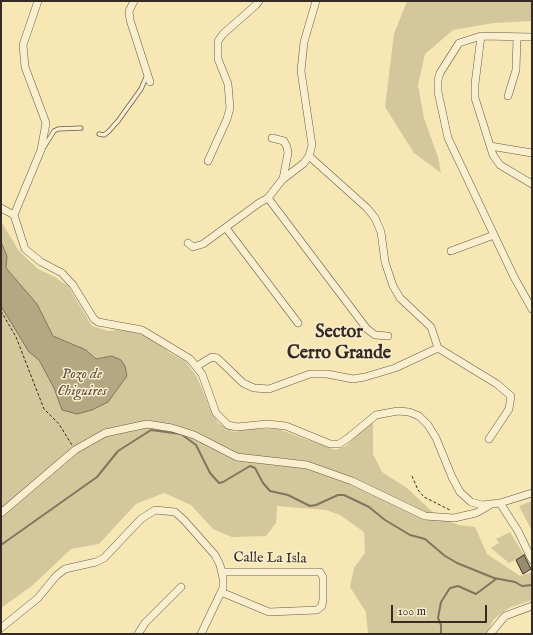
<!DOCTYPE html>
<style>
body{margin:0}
#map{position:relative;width:533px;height:635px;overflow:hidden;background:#f6e7b4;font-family:"IM FELL English",serif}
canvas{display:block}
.frame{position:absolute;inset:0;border:2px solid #362a25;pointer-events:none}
.scale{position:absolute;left:391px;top:605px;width:96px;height:18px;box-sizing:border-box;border:2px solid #362a25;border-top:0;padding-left:5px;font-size:12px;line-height:14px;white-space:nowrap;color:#362a25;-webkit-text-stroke:3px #f9efce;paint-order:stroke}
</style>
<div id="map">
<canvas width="533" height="635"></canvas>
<div class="frame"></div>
<div class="scale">100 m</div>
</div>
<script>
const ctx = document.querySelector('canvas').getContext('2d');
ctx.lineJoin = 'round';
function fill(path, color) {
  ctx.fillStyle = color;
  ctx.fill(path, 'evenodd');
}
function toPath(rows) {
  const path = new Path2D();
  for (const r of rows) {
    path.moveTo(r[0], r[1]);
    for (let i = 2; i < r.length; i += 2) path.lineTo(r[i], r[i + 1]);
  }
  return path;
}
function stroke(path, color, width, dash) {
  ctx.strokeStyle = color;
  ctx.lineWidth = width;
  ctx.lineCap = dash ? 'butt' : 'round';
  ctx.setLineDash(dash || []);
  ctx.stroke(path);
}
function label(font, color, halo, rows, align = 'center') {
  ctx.font = font + ' "IM FELL English",serif';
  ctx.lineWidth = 3;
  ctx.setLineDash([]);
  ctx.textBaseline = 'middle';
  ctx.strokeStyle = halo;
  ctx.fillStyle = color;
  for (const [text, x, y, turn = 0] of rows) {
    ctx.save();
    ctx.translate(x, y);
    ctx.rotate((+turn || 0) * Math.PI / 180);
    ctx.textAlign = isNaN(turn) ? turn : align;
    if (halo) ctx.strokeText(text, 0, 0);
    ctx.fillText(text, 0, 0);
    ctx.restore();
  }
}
const green = toPath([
 [407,1,532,1,532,21,494,23,453,30,425,54,418,85,424,118,438,157,441,173,414,153,385,107,394,34],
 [1,221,19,251,38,269,53,276,68,286,92,326,108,331,119,330,135,332,155,340,170,353,186,362,197,377,209,406,218,423,234,432,251,429,278,429,335,450,346,446,368,424,373,422,373,454,382,472,407,488,439,518,459,525,475,527,487,554,520,576,532,572,532,600,509,608,494,619,486,634,368,634,366,612,350,587,354,568,365,553,364,532,340,515,326,510,277,506,276,523,266,536,232,537,213,529,191,505,164,493,136,504,99,544,71,549,33,585,1,608],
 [532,501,532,531,519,506],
 [510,532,524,555,509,563,491,548,499,543,496,539]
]);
const water = toPath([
 [1,242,7,256,6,268,37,304,53,336,86,350,96,359,112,356,121,360,125,366,127,376,108,402,92,410,77,414,62,410,54,388,39,360,29,352,1,306,1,242]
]);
const stream = toPath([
 [1,545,97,477,118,451,151,430,181,434,196,445,210,473,219,483,223,482,250,466,255,468,263,483,270,491,288,495,310,506,316,505,338,495,344,495,369,507,385,520,410,535,425,539,445,556,457,563,494,578,515,582,522,586,532,585],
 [441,634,441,625,438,618,441,602,450,588,458,586,476,594,496,579]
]);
const building = toPath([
 [524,555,531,569,523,574,516,560,524,555]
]);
const path = toPath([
 [1,311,16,337,44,409,59,424,72,445],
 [412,476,418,490,424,497,450,510]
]);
const lane = toPath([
 [99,134,104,135,108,132,118,121,141,89,147,75],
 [44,147,54,131,58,129,81,128]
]);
const street = toPath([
 [134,1,129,11,130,20,150,82],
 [481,36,475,84,475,98,493,155,500,165,532,184],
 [532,37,481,36,459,43,440,73,438,80,438,92,448,138,514,277,532,309],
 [508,96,516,70,517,37],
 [272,138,284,141,287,147,288,153,283,179],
 [490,146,532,153],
 [309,156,367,208,375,218,381,232,385,262,393,286,400,298,431,327,438,348],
 [208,161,227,119,230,108,228,84,218,59,218,41,223,34,256,5,259,1],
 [268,198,367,329,375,335,388,336],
 [1,208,14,215,25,249,41,262,62,273,73,285,94,319,98,322,142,330,190,359,202,374,216,413,228,425,237,427,267,424,286,426,330,444,339,444,348,438,376,415,398,411,409,412,419,416,428,425,436,438,452,477,460,492,471,502,482,505,500,503,518,531,532,560],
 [14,215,41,150,46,123,25,67,23,45,38,1],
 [226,228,298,323],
 [188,243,193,247,203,244,259,203,268,198,282,180,304,163,309,156,312,145,301,71,304,42,316,1],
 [451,251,494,235],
 [438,348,497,384,511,396,509,409,489,439],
 [197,366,212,357,217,358,243,383,254,388,269,389,310,374,327,374,353,379,365,377,395,368,438,348],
 [500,503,532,493],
 [1,513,75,450,105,433,147,424,172,428,194,435,237,457,307,465,352,481,425,516,454,518,476,513,490,505],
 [221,592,269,612,317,610,322,606,323,599,323,577,320,572,222,572],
 [1,628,38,598,56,576,65,569,96,562,104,558,141,519,155,510,175,512,184,520,215,555,220,565,223,578,223,588,201,634],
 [138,634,145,623,181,587],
 [490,634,505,616,532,606]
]);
const streetNames = [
 ["Calle La Isla",270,559,1]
];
const waterNames = [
 ["Pozo de",82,375],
 ["Chiguires",82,392]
];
const districtNames = [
 ["Sector",339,333],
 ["Cerro Grande",339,354]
];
fill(green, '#d5c79c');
fill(water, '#b5a783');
stroke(water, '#82755d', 1);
stroke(stream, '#82755d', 2);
fill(building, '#9a8c6f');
stroke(building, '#362a25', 1);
stroke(lane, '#665949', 5);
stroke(street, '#665949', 8);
stroke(path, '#362a25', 1, [3, 2]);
stroke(lane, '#f9efce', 3.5);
stroke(street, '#f9efce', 7);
label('14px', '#362a25', '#f9efce', streetNames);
label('italic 15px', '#5c5041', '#f9efce', waterNames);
label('bold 18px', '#362a25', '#f9efce', districtNames);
</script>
